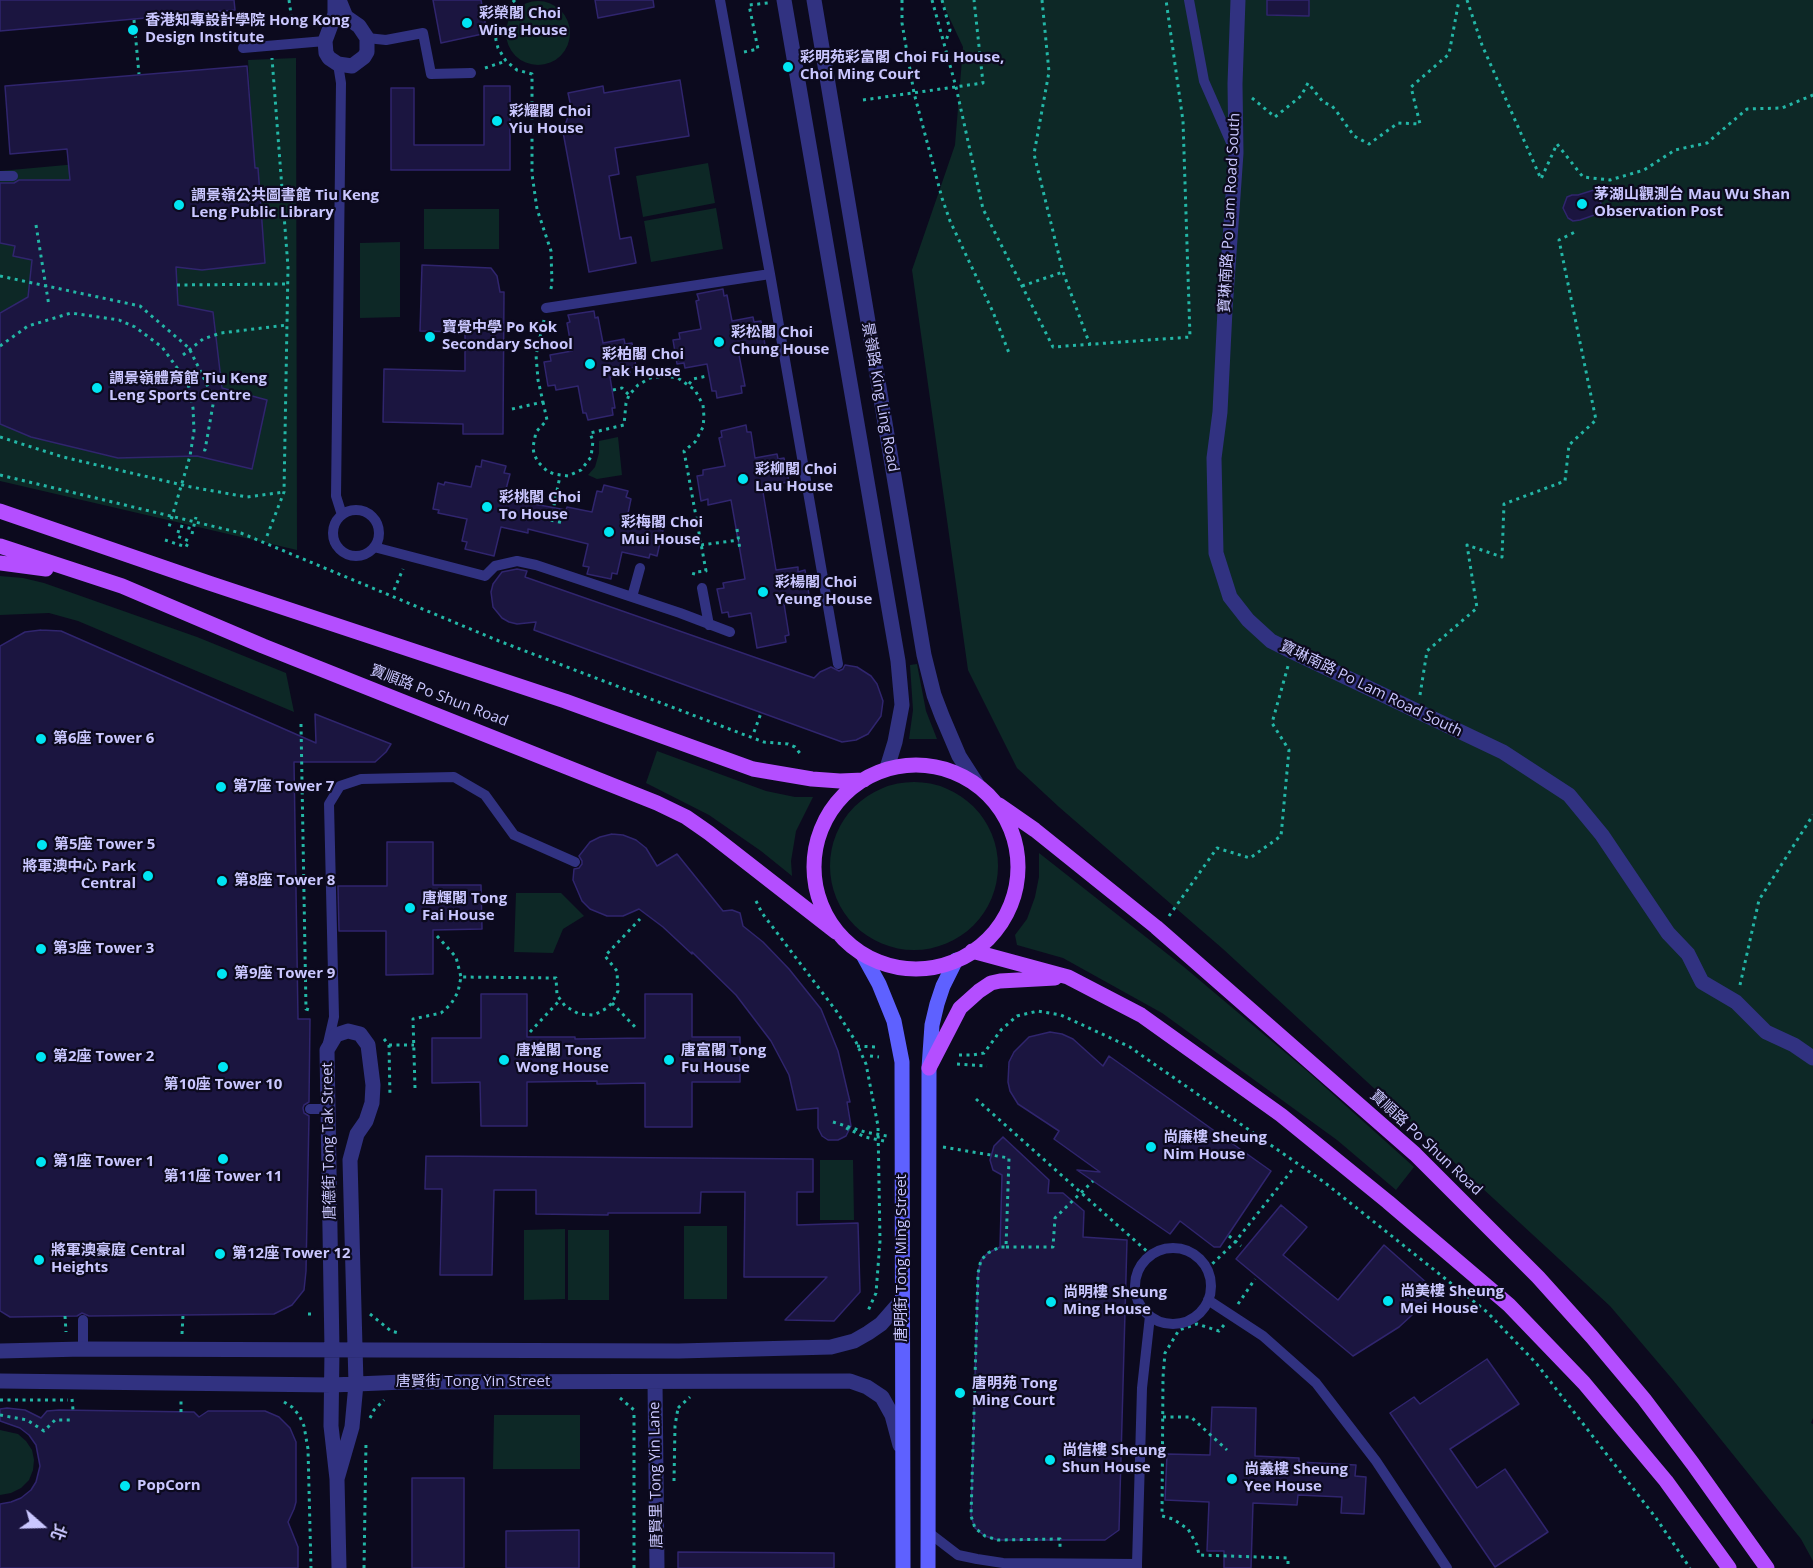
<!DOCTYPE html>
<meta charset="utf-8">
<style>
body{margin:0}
#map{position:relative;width:1813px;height:1568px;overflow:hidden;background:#0c0a1e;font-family:"Open Sans","Noto Sans TC",sans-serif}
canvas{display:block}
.north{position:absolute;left:12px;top:1496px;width:60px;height:60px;-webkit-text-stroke:4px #0c0a1e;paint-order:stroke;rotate:110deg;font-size:16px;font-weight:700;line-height:24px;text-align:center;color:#cac7ff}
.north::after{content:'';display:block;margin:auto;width:21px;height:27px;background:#cac7ff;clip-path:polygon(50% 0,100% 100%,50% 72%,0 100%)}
</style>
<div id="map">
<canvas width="1813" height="1568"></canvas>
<div class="north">北</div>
</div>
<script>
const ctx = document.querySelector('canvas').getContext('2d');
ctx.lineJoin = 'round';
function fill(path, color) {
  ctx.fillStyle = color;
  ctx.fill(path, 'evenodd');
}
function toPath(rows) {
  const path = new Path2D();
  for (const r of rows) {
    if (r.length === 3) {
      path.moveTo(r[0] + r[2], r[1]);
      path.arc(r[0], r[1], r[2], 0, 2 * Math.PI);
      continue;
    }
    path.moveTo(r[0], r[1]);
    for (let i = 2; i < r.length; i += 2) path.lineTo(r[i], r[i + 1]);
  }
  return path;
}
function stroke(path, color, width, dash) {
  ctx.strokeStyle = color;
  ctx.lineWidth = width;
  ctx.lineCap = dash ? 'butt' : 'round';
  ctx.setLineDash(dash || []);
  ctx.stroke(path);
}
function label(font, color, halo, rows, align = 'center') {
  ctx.font = font + ' "Open Sans","Noto Sans TC",sans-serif';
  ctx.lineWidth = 4.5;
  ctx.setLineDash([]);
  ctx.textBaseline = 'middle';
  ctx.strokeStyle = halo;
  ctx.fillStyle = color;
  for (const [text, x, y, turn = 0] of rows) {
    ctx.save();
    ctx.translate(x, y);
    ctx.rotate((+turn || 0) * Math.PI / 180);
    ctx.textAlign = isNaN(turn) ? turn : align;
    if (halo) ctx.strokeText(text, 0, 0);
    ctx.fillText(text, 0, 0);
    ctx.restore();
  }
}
const green = toPath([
 [941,0,1813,0,1813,1418,1811,1423,1813,1424,1813,1561,1801,1539,1673,1380,1610,1306,1223,949,1059,807,1017,768,968,670,912,270,955,145,963,47],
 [538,33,32],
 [296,58,297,550,0,481,0,171,253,148,248,60],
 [708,163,715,203,643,217,636,176],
 [716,208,723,249,651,262,644,221],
 [424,209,499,209,499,249,424,249],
 [400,242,400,317,360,318,360,243],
 [618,437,622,475,597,479,588,475,595,467,599,453,599,441],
 [0,576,23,578,44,583,197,637,286,673,294,712,78,621,49,613,0,615],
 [917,664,926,711,937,739,909,739,913,710,910,665],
 [657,751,766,791,795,797,813,797,796,831,791,861,792,876,761,851,709,815,646,783],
 [914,866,84],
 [1039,853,1184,967,1306,1070,1414,1167,1396,1190,1337,1140,1162,1013,1063,958,1017,945,1015,935,1027,919,1035,897,1039,877],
 [516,893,561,893,584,916,563,929,553,953,514,952],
 [820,1160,853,1160,854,1220,820,1220],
 [684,1226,727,1226,727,1299,684,1299],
 [565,1229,565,1299,524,1300,524,1230],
 [568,1230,609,1230,609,1300,568,1300],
 [494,1415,580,1415,580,1469,493,1469],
 [0,1430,18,1434,26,1441,32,1450,34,1460,33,1470,29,1480,21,1488,11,1493,0,1495]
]);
const building = toPath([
 [0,0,234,0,235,10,0,31,0,0],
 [433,0,481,0,487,33,441,43,433,0],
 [595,0,653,0,654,7,598,18,595,0],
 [1267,0,1309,0,1309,16,1267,15,1267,0],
 [247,66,255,168,258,168,265,263,202,270,176,267,178,305,213,312,222,388,267,400,252,469,197,456,118,458,31,437,0,424,0,313,28,297,32,260,13,256,15,246,0,243,0,183,14,183,19,180,70,180,67,149,10,154,5,86,247,66],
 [680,80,689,136,615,148,619,174,609,176,620,239,631,237,636,263,589,272,563,132,571,107,568,93,603,86,604,93,680,80],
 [484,86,510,86,510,170,391,170,391,88,414,88,414,145,484,145,484,86],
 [1597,189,1603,212,1580,220,1573,221,1568,218,1563,208,1567,197,1572,195,1578,195,1597,189],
 [422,265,491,268,497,276,500,292,504,292,503,434,463,434,463,424,383,422,384,369,465,371,465,332,420,331,422,265],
 [723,289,724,296,727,295,732,321,753,317,754,322,761,321,765,345,758,346,759,351,739,355,745,386,741,386,742,393,717,398,716,391,712,391,707,364,685,368,684,363,677,364,673,340,680,339,679,333,701,329,696,301,699,300,697,294,723,289],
 [594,311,595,318,598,317,603,343,624,339,625,344,632,343,636,367,629,368,630,373,610,377,615,408,612,408,613,415,588,420,586,413,583,413,578,386,556,390,555,385,548,386,544,362,551,361,550,355,572,351,567,323,570,322,568,315,594,311],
 [746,425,747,432,751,432,755,458,777,454,778,459,784,458,789,482,782,483,783,488,763,492,776,570,798,567,798,572,805,570,809,595,803,596,804,601,784,604,789,635,785,636,786,642,757,648,751,613,729,617,728,612,722,613,717,589,724,588,723,583,745,579,731,500,708,505,708,499,701,501,697,476,703,475,703,470,725,466,719,438,722,437,721,431,746,425],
 [482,460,506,466,504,473,510,474,505,493,535,500,534,504,566,510,567,507,592,512,597,491,602,492,604,485,628,491,626,497,631,499,627,518,657,525,656,529,663,530,657,556,650,554,649,558,622,552,617,574,612,573,611,579,587,574,589,567,583,566,588,544,528,529,528,533,501,527,494,556,465,549,467,542,462,541,467,519,438,513,439,510,433,509,438,483,444,485,445,482,471,487,476,466,481,467,482,460],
 [517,569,527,571,525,577,545,584,814,678,820,672,831,667,839,671,843,669,845,665,857,667,871,676,877,684,883,701,881,716,868,734,856,740,842,742,534,630,536,622,517,624,509,622,502,618,493,607,491,592,493,584,502,572,517,569],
 [41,630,61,631,316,743,315,714,391,744,386,752,375,762,294,762,298,1019,310,1019,309,1102,304,1105,303,1108,304,1113,309,1116,306,1271,304,1290,292,1305,274,1314,89,1316,82,1313,77,1316,10,1317,0,1311,0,646,25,632,41,630],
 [612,834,623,835,636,840,646,848,657,866,677,854,723,911,732,910,740,913,743,926,763,942,789,969,821,1009,838,1051,850,1102,847,1102,851,1126,846,1136,838,1140,828,1140,822,1136,818,1128,818,1108,797,1110,789,1075,771,1041,736,995,692,952,692,954,663,927,639,909,623,916,607,916,590,909,582,901,573,880,574,869,579,868,582,864,582,861,579,856,590,842,600,837,612,834],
 [387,842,433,842,433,885,481,885,482,929,433,930,433,974,386,975,386,931,339,931,338,886,387,886,387,842],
 [481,994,527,994,527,1037,575,1037,575,1039,645,1038,645,994,692,994,692,1037,740,1037,740,1082,692,1082,692,1127,645,1127,645,1083,597,1084,597,1081,527,1082,527,1126,481,1126,480,1082,432,1083,432,1038,481,1038,481,994],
 [1050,1032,1062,1034,1073,1039,1103,1066,1109,1056,1271,1171,1220,1247,1214,1247,1180,1221,1170,1234,1077,1170,1100,1172,1054,1139,1059,1131,1018,1104,1010,1091,1008,1082,1009,1062,1014,1052,1029,1037,1050,1032],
 [1003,1137,1049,1180,1048,1193,1063,1193,1084,1211,1083,1237,1127,1240,1119,1530,1105,1540,998,1540,985,1536,975,1528,971,1516,978,1273,981,1260,988,1253,1000,1247,1002,1175,993,1170,990,1160,994,1146,1003,1137],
 [426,1156,813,1159,813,1192,797,1192,797,1225,858,1223,860,1292,834,1321,785,1320,827,1277,744,1277,745,1192,701,1192,700,1213,608,1213,608,1215,536,1214,536,1190,494,1190,492,1275,440,1275,442,1189,425,1189,426,1156],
 [1281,1205,1307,1227,1283,1255,1338,1300,1384,1245,1437,1292,1399,1327,1353,1356,1236,1259,1281,1205],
 [1487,1359,1519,1404,1450,1449,1477,1488,1505,1469,1548,1532,1495,1567,1390,1413,1414,1397,1420,1404,1487,1359],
 [1212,1407,1256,1408,1255,1456,1299,1458,1299,1462,1356,1465,1355,1476,1366,1477,1364,1514,1341,1513,1342,1497,1298,1495,1297,1505,1253,1503,1251,1568,1224,1568,1224,1551,1207,1551,1209,1502,1165,1500,1167,1454,1210,1455,1212,1407],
 [7,1408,25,1410,41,1418,47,1411,59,1410,194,1412,199,1417,208,1411,265,1411,279,1417,290,1428,296,1442,296,1502,294,1509,288,1522,298,1547,298,1568,0,1568,0,1504,11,1502,21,1498,31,1490,36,1482,40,1466,36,1445,29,1435,20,1428,0,1421,0,1409,7,1408],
 [412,1478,464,1478,464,1568,412,1568,412,1478],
 [579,1530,579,1568,506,1568,506,1531,579,1530],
 [678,1552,834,1553,834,1568,678,1568,678,1552]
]);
const path = toPath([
 [289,0,292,21],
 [515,0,504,10,498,20,495,31,496,40,498,48,506,61,517,70,532,74,532,174,537,209,551,251,552,284,550,293],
 [902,0,902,23,914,93,942,198,950,221,993,312,1009,353],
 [932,0,956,87,983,209,1053,347,1190,337,1183,121,1166,0],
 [942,0,950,30,945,43],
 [1042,0,1049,72,1034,154,1063,272,1090,345],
 [1467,0,1482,45,1541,179,1557,144,1583,177,1610,180,1644,170,1675,150,1707,143,1747,109,1782,108,1813,95],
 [134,20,139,74],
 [744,52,758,49,749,5,768,3],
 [485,68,506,61],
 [1252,98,1275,117,1301,96,1308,83,1323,102,1332,106,1337,112,1354,136,1369,144,1398,123,1420,124,1411,87,1449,54,1459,0],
 [863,100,983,83,974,0],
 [530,127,556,126],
 [36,225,49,306],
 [0,276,140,306,189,348,214,399,205,450,201,449],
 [177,285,288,284],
 [1022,286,1063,272],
 [0,346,28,326,71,313,119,320,135,327,162,347,188,383,193,408,194,431,190,456,169,527],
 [183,355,203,339,221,333,287,325],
 [689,384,693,379,707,376],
 [613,390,622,388,629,395],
 [543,402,547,420,536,432,533,447,534,454,538,462,547,471,554,474,568,476,581,470,591,457,593,441,590,433,624,425,626,403,629,395,638,385,650,378,665,376,678,378,695,390,703,405,704,417,703,427,695,442,684,451,706,571,694,572,693,576],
 [512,409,543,402,538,380,536,355,544,320],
 [0,437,63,457,191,487,247,497,284,492],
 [0,475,241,533,499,641,745,735,764,742,788,744,795,747,802,756],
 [536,517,564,523],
 [551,520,560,476],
 [737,529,740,550],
 [192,534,196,517],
 [267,536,284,492,288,267,272,58],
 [165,540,186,547,189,541,177,536,180,526,193,529],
 [701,545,739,540],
 [394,590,403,569],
 [1420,695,1427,651,1477,608,1467,545,1502,557,1504,504,1565,481,1569,445,1596,420,1559,240,1575,232],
 [301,724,306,1009,313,1011],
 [754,732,761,713],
 [756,901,762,913,837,1012,856,1042,866,1064,878,1126,880,1241,876,1293,867,1313],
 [1169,916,1217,848,1250,858,1281,836,1289,750,1272,723,1288,666],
 [437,936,456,957,461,977],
 [1740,985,1759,900,1813,815],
 [612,1003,638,1030],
 [530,1032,560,1000],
 [384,1039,389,1045,390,1097],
 [389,1045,414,1045],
 [857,1046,876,1047],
 [959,1055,972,1055,984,1053,1001,1030,1017,1016,1038,1011,1061,1015,1130,1047,1144,1057,1324,1182,1487,1312,1536,1363,1656,1518,1690,1568],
 [870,1056,879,1057],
 [957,1064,987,1066],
 [415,1088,413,1019,441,1013,451,1004,458,992,461,977,556,978,557,995,565,1006,579,1014,594,1015,607,1008,612,1003,618,991,617,971,605,956,640,919],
 [976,1099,1151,1255],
 [833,1122,865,1132,887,1136],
 [846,1128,865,1137,884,1141],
 [943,1147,1009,1158,1006,1247,1000,1247,988,1253,981,1260,978,1273,971,1516,975,1528,985,1536,998,1540,1060,1539,1060,1551],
 [1229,1236,1241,1246],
 [1006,1247,1053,1247,1055,1218,1093,1181],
 [1207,1269,1235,1242,1292,1170],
 [1238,1304,1255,1279],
 [308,1314,315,1314],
 [370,1314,391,1331,399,1333],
 [65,1316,66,1332],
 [1224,1325,1219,1331,1197,1324,1179,1330,1165,1353,1163,1377,1162,1516,1173,1519,1188,1529,1197,1545,1199,1555,1288,1558,1288,1568],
 [182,1334,183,1315],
 [620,1398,634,1410],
 [72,1399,73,1410],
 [0,1400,68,1400],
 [284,1402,292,1407,299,1415,304,1426,308,1449,311,1568],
 [678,1408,690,1397],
 [181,1412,181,1398],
 [0,1415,27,1420,44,1431,55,1420,73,1420],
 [1163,1417,1191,1417,1227,1450],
 [370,1418,374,1410,384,1400],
 [674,1481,675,1426,678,1408],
 [364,1568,366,1442],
 [634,1568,634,1411]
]);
const service = toPath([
 [720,0,770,274,838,664],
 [1189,0,1204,81,1233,147],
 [367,38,386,40,423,33,431,74,471,73],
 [243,48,325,41],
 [338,64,341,83,336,496,342,515],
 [0,176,13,176],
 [546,308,770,274],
 [356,533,23],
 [374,547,485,576,495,566,517,561,536,565,680,613,730,632],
 [702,588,709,625],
 [632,597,640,568],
 [328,1043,334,1017,329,804,340,786,361,779,454,777,485,795,514,835,575,862],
 [310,1109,328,1109],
 [1173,1286,38],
 [1208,1300,1263,1336,1316,1383,1376,1461,1447,1568],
 [83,1320,83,1349],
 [928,1532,958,1555,977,1559,1003,1563,1137,1564,1137,1568],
 [1137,1564,1142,1388,1150,1316]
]);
const minor = toPath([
 [335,0,335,14,325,41,326,53,329,58,338,64,352,66,364,57,367,52,367,38,359,26,346,17,339,0],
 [1238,0,1235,84,1236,153,1225,310,1220,412,1214,458,1216,553,1230,597,1248,620,1271,641,1293,652,1503,752,1569,795,1602,835,1668,933,1688,954,1702,982,1736,1002,1766,1032,1794,1045,1813,1058],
 [0,1351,83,1349,679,1351,831,1347,854,1341,868,1333,881,1324,902,1300],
 [0,1381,332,1385,404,1382,850,1381,867,1387,882,1397,892,1415,900,1445],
 [655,1382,657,1568],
 [337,1479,352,1427,356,1384,350,1160,357,1134,366,1121,372,1103,373,1085,368,1045,360,1034,348,1031,336,1035,327,1050,332,1350,331,1426,337,1479,339,1568]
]);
const tertiary = toPath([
 [784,0,898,661,902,705,895,742,887,768],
 [814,0,924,655,934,695,942,716,959,756,977,784]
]);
const secondary = toPath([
 [863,955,879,984,894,1021,902,1062,903,1568],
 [928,1568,929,1068,932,1025,937,1004,943,986,956,960]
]);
const primary = toPath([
 [0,511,209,583,565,701,753,769,812,779,840,781,864,780],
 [0,546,122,586,263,646,657,803,686,817,709,833,836,932],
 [0,563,46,569],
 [916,867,102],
 [999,805,1035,830,1156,927,1415,1154,1538,1277,1592,1337,1644,1399,1693,1464,1767,1568],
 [972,951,1068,977,1141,1015,1281,1115,1388,1202,1509,1305,1584,1383,1666,1481,1729,1568],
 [929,1068,960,1008,979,991,991,983,1000,981,1055,978]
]);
const markers = [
 [467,23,6,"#00e5f2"],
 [133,30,6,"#00e5f2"],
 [788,67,6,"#00e5f2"],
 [497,121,6,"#00e5f2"],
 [1582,204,6,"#00e5f2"],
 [179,205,6,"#00e5f2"],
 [430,337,6,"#00e5f2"],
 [719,342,6,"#00e5f2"],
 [590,364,6,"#00e5f2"],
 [97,388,6,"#00e5f2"],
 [743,479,6,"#00e5f2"],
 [487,507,6,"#00e5f2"],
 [609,532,6,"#00e5f2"],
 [763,592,6,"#00e5f2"],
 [41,739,6,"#00e5f2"],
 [221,787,6,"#00e5f2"],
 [42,845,6,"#00e5f2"],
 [148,876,6,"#00e5f2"],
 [222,881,6,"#00e5f2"],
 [410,908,6,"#00e5f2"],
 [41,949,6,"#00e5f2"],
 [222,974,6,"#00e5f2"],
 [41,1057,6,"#00e5f2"],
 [504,1060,6,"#00e5f2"],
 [669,1060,6,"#00e5f2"],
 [223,1067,6,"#00e5f2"],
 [1151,1147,6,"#00e5f2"],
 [223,1159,6,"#00e5f2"],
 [41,1162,6,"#00e5f2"],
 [220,1254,6,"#00e5f2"],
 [39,1260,6,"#00e5f2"],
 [1388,1301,6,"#00e5f2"],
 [1051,1302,6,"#00e5f2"],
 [960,1393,6,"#00e5f2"],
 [1050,1460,6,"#00e5f2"],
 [1232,1479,6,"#00e5f2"],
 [125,1486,6,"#00e5f2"]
];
const poiNames = [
 ["彩榮閣 Choi",479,14],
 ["Wing House",479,31],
 ["香港知專設計學院 Hong Kong",145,21],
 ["Design Institute",145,38],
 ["彩明苑彩富閣 Choi Fu House,",800,58],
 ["Choi Ming Court",800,75],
 ["彩耀閣 Choi",509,112],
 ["Yiu House",509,129],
 ["茅湖山觀測台 Mau Wu Shan",1594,195],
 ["Observation Post",1594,212],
 ["調景嶺公共圖書館 Tiu Keng",191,196],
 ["Leng Public Library",191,213],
 ["寶覺中學 Po Kok",442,328],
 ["Secondary School",442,345],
 ["彩松閣 Choi",731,333],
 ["Chung House",731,350],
 ["彩柏閣 Choi",602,355],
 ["Pak House",602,372],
 ["調景嶺體育館 Tiu Keng",109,379],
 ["Leng Sports Centre",109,396],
 ["彩柳閣 Choi",755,470],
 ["Lau House",755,487],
 ["彩桃閣 Choi",499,498],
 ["To House",499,515],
 ["彩梅閣 Choi",621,523],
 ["Mui House",621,540],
 ["彩楊閣 Choi",775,583],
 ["Yeung House",775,600],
 ["第6座 Tower 6",53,739],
 ["第7座 Tower 7",233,787],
 ["第5座 Tower 5",54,845],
 ["將軍澳中心 Park",136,867,"right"],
 ["Central",136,884,"right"],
 ["第8座 Tower 8",234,881],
 ["唐輝閣 Tong",422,899],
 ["Fai House",422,916],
 ["第3座 Tower 3",53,949],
 ["第9座 Tower 9",234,974],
 ["唐煌閣 Tong",516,1051],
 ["Wong House",516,1068],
 ["唐富閣 Tong",681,1051],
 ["Fu House",681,1068],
 ["第2座 Tower 2",53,1057],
 ["第10座 Tower 10",223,1085,"center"],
 ["尚廉樓 Sheung",1163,1138],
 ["Nim House",1163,1155],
 ["第1座 Tower 1",53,1162],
 ["第11座 Tower 11",223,1177,"center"],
 ["將軍澳豪庭 Central",51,1251],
 ["Heights",51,1268],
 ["第12座 Tower 12",232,1254],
 ["尚美樓 Sheung",1400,1292],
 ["Mei House",1400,1309],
 ["尚明樓 Sheung",1063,1293],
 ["Ming House",1063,1310],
 ["唐明苑 Tong",972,1384],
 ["Ming Court",972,1401],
 ["尚信樓 Sheung",1062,1451],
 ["Shun House",1062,1468],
 ["尚義樓 Sheung",1244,1470],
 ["Yee House",1244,1487],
 ["PopCorn",137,1486]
];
const streetNames = [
 ["寶琳南路 Po Lam Road South",1230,213,-87],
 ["景嶺路 King Ling Road",880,397,80],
 ["寶琳南路 Po Lam Road South",1371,689,26],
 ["寶順路 Po Shun Road",439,696,21],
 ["唐德街 Tong Tak Street",329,1141,-91],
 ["寶順路 Po Shun Road",1426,1143,43],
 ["唐明街 Tong Ming Street",902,1258,-90],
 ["唐賢街 Tong Yin Street",473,1382],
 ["唐賢里 Tong Yin Lane",656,1475,-91]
];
fill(green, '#0d2826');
fill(building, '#1b1540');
stroke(building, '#30256e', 1.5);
stroke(path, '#23b6a6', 3, [3, 4.5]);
stroke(service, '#313281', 10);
stroke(minor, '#313281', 15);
stroke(tertiary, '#313281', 15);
stroke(secondary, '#5e61ff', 15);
stroke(primary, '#b44eff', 15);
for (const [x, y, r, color] of markers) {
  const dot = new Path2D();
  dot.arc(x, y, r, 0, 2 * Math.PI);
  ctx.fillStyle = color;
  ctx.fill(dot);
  stroke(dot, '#0c0a1e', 2);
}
label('bold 15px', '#cac7ff', '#0c0a1e', poiNames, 'left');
label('15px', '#cac7ff', '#0c0a1e', streetNames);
</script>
